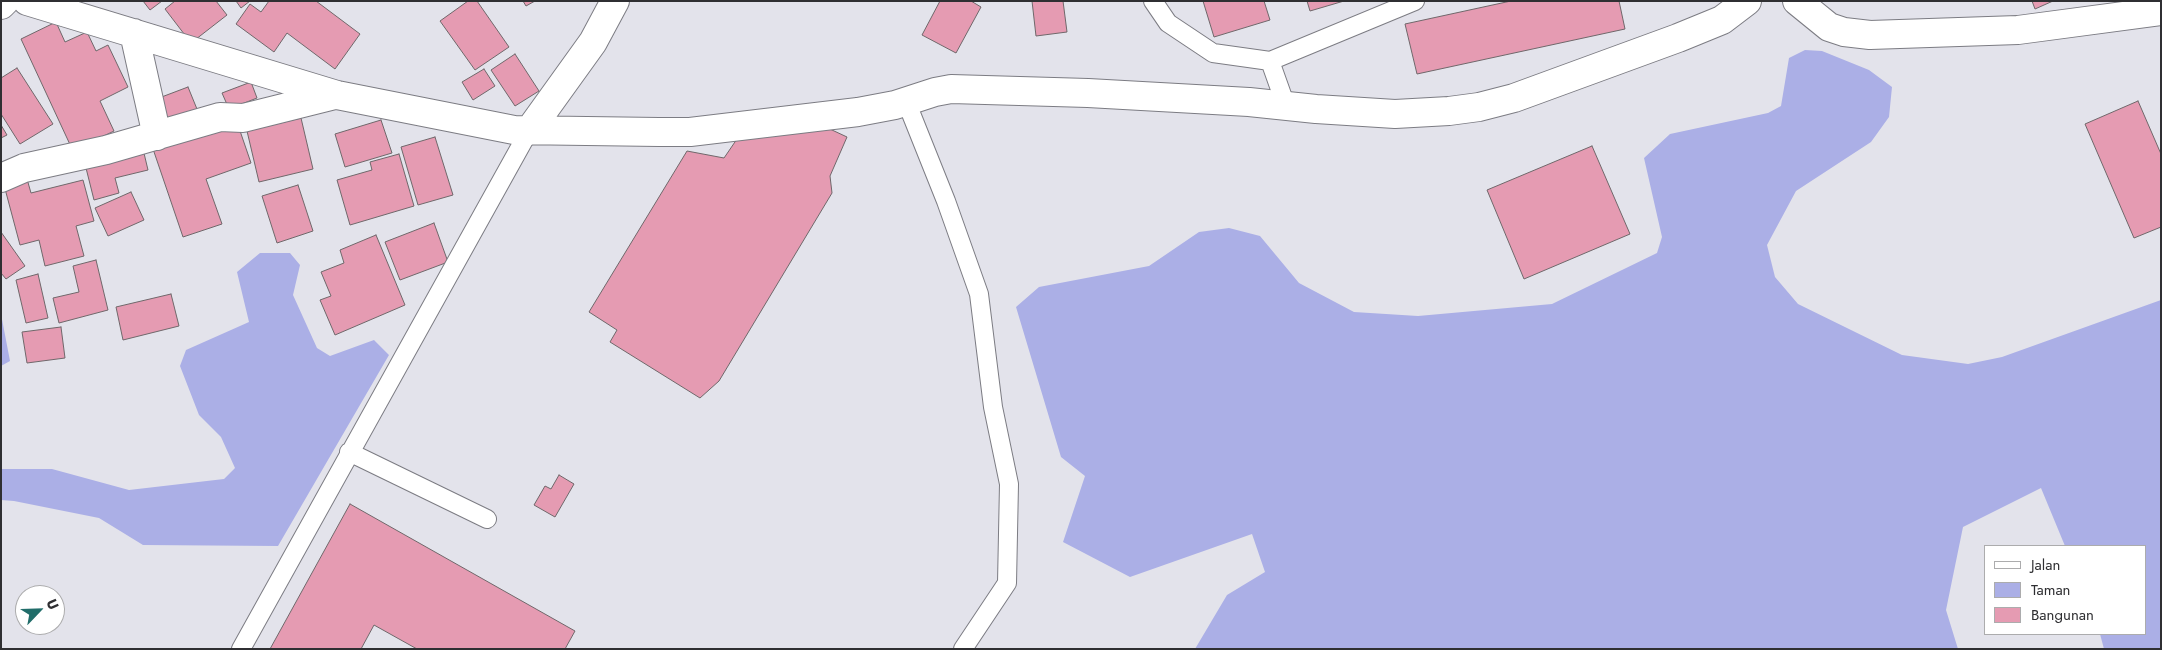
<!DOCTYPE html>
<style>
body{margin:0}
#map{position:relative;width:2162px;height:650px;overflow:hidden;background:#e3e3eb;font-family:Jost,sans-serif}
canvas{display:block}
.frame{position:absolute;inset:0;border:2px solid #2f2f32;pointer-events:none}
.legend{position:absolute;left:1984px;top:545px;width:162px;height:90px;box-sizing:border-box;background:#fff;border:1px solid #acacad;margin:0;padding:6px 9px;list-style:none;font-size:15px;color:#2f2f32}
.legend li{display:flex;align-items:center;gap:10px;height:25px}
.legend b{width:25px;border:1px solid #acacad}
.north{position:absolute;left:15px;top:585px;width:50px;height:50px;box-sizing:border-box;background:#fff;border:1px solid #acacad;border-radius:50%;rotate:66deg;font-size:14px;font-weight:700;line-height:20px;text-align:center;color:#2f2f32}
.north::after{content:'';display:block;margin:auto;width:18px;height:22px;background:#216d6a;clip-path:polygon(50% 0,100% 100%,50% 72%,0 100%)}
</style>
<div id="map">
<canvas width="2162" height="650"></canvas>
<div class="frame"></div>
<ul class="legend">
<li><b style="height:6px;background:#fff"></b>Jalan</li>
<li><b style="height:14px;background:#abafe6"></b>Taman</li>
<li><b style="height:14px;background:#e59bb2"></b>Bangunan</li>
</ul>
<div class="north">U</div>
</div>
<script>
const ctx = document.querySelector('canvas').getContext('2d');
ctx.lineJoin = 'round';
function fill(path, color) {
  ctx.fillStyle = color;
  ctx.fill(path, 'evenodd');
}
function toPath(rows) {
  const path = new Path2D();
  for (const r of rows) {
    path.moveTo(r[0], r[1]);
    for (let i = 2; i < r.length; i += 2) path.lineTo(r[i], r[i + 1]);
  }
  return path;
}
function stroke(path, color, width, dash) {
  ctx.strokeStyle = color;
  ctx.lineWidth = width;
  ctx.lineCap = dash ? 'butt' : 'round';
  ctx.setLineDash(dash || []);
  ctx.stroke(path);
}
const green = toPath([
 [1805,50,1822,51,1869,70,1892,87,1889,117,1871,142,1796,191,1767,245,1775,277,1798,304,1902,355,1968,364,2002,357,2161,300,2161,649,2104,649,2100,634,2146,634,2146,546,2065,546,2041,488,1963,527,1946,610,1958,649,1195,649,1227,595,1265,572,1252,534,1130,577,1063,542,1085,476,1061,457,1016,307,1039,287,1149,266,1199,232,1229,228,1260,236,1299,283,1354,312,1418,316,1552,304,1657,253,1662,237,1644,158,1670,134,1768,113,1781,106,1789,58],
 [260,253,290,253,300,265,293,295,317,348,330,356,374,340,389,355,278,546,143,545,99,518,14,501,1,500,1,469,52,469,129,490,224,479,235,468,221,437,199,415,180,366,186,350,249,322,237,272],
 [1,314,10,361,1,366]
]);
const building = toPath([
 [143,1,162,1,150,10,143,1],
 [175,1,216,1,227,15,191,43,165,9,175,1],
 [236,1,250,1,241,8,236,1],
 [269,1,316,1,360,34,335,69,287,33,274,52,236,24,250,4,261,12,269,1],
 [468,1,477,1,509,47,475,70,440,21,468,1],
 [523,1,535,1,526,6,523,1],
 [940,1,971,1,981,7,956,53,922,35,940,1],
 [1032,1,1063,1,1067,32,1036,36,1032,1],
 [1203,1,1264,1,1270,20,1214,37,1203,1],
 [1307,1,1344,1,1310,11,1307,1],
 [1511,1,1619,1,1625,29,1417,74,1405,24,1511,1],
 [2032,1,2053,1,2035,9,2032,1],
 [56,22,65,42,87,32,96,51,108,45,128,87,100,101,114,131,73,151,21,39,56,22],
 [515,54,539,91,515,106,491,70,515,54],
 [17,68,53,124,20,144,1,114,1,78,17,68],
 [484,69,495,86,473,100,462,82,484,69],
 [251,82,257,98,229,109,222,93,251,82],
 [188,87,199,114,162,128,151,101,188,87],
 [2138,101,2161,154,2161,227,2134,238,2085,124,2138,101],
 [301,118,313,169,259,182,247,131,301,118],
 [381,120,392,153,345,167,335,134,381,120],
 [221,121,238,125,251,163,206,179,222,224,183,237,152,146,221,121],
 [817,123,847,137,830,176,832,193,719,381,700,398,610,342,617,330,589,312,687,151,724,158,737,139,817,123],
 [1,125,7,135,1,138,1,125],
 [435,137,453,195,418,205,401,147,435,137],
 [1592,146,1630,234,1524,279,1487,190,1592,146],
 [143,149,148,170,115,178,119,193,94,200,85,164,143,149],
 [399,154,414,206,350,225,337,180,372,170,370,162,399,154],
 [27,179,31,193,83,180,94,221,76,226,84,256,45,266,39,240,20,245,4,185,27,179],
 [298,185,313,231,277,243,262,196,298,185],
 [131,192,144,220,108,236,95,208,131,192],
 [434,223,448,262,400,280,385,242,434,223],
 [1,232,25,266,6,279,1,273,1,232],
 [376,235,405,305,335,335,320,300,331,296,321,272,344,263,340,250,376,235],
 [96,260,108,310,59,323,53,298,79,292,73,266,96,260],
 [38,274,48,318,26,323,16,280,38,274],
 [171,294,179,326,123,340,116,307,171,294],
 [61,327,65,358,27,363,22,332,61,327],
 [559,475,574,484,555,517,534,505,545,486,551,489,559,475],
 [350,504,575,631,565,649,417,649,374,625,361,649,270,649,350,504]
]);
const service = toPath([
 [1153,1,1168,23,1213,53,1270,61,1286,106],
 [1270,61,1415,1],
 [906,101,946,201,979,294,993,407,1009,484,1007,583,963,649],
 [349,452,487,519],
 [241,649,529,131]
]);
const minor = toPath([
 [27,1,337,95,514,130,659,132,690,132,858,112,895,105,935,92,951,89,1088,93,1249,102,1316,109,1395,114,1449,111,1479,107,1514,98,1678,38,1722,20,1747,1],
 [1797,1,1829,27,1844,32,1870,35,2018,30,2161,11],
 [1,5,5,1],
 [134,33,157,136],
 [529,131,593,42,615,1],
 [1,178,24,168,106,150,220,117,243,118,335,95]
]);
fill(green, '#abafe6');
fill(building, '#e59bb2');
stroke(building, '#6f676a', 1);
stroke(service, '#7c7c83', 20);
stroke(minor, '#7c7c83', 30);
stroke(service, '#fff', 18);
stroke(minor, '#fff', 28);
</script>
